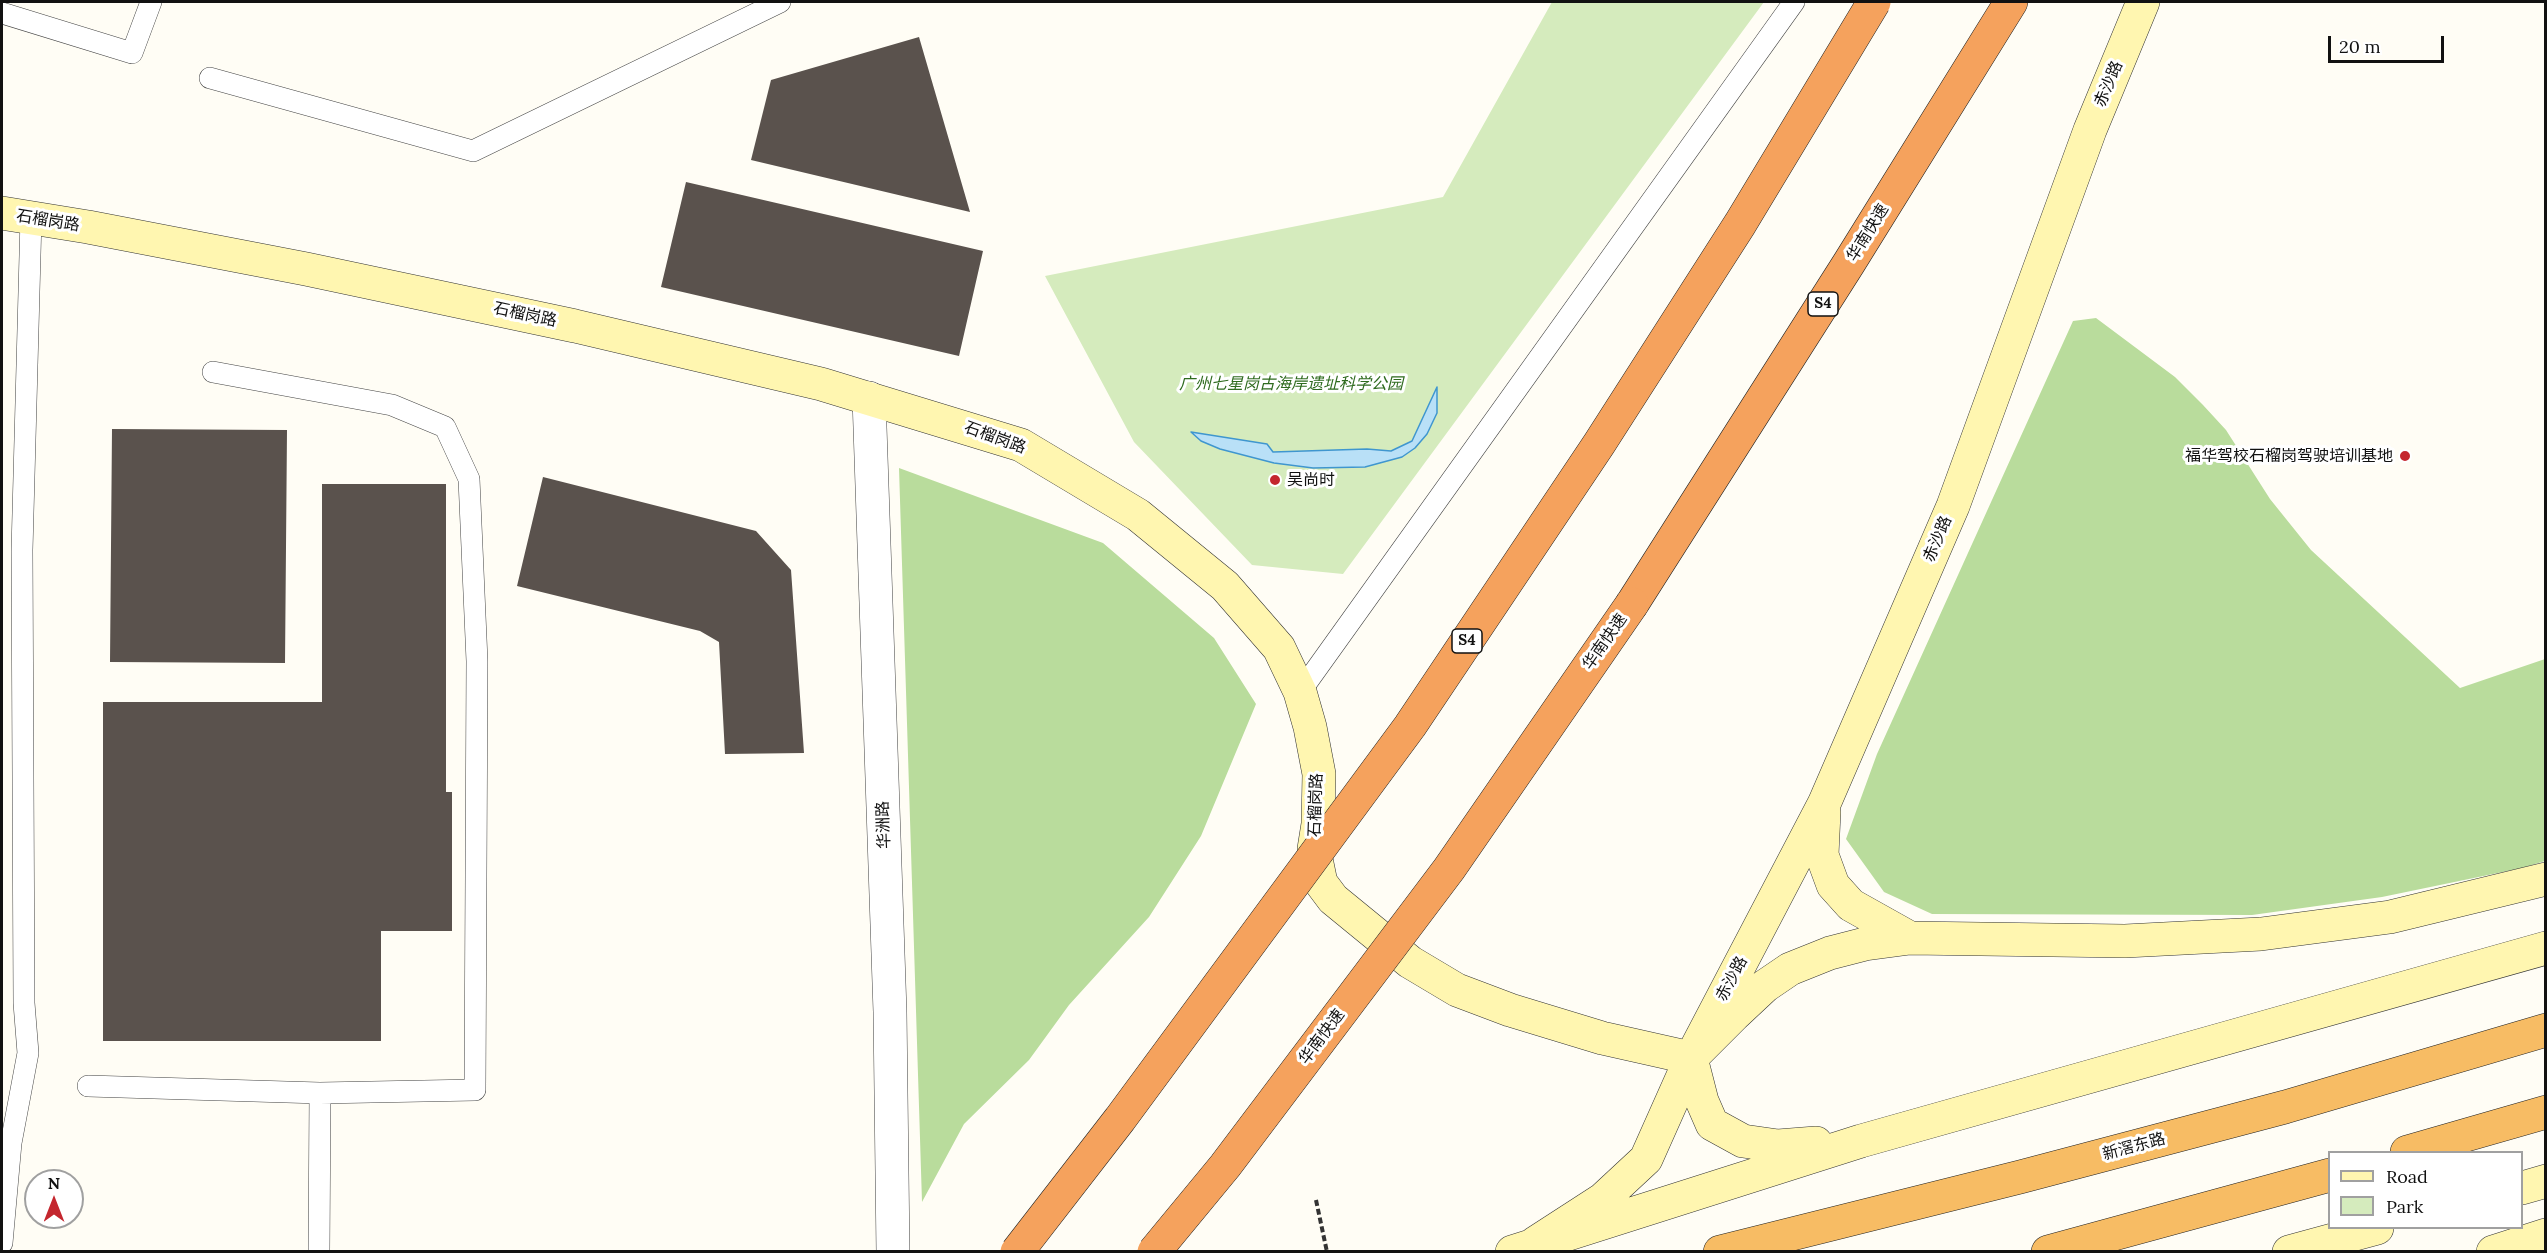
<!DOCTYPE html>
<meta charset="utf-8">
<style>
body{margin:0}
#map{position:relative;width:2547px;height:1253px;overflow:hidden;background:#fffdf5;font-family:Lora,serif}
canvas{display:block}
.frame{position:absolute;inset:0;border:3px solid #111;pointer-events:none}
.legend{position:absolute;left:2328px;top:1151px;width:195px;height:78px;box-sizing:border-box;background:#fff;border:2px solid #a0a0a0;margin:0;padding:8px 10px;list-style:none;font-size:18px;color:#111}
.legend li{display:flex;align-items:center;gap:12px;height:30px}
.legend b{width:30px;border:2px solid #a0a0a0}
.north{position:absolute;left:24px;top:1169px;width:60px;height:60px;box-sizing:border-box;background:#fff;border:2px solid #a0a0a0;border-radius:50%;rotate:0deg;font-size:16px;font-weight:700;line-height:24px;text-align:center;color:#111}
.north::after{content:'';display:block;margin:auto;width:21px;height:27px;background:#c4262e;clip-path:polygon(50% 0,100% 100%,50% 72%,0 100%)}
.scale{position:absolute;left:2328px;top:36px;width:116px;height:27px;box-sizing:border-box;border:3px solid #111;border-top:0;padding-left:8px;font-size:18px;line-height:21px;white-space:nowrap;color:#111;-webkit-text-stroke:4px #fff;paint-order:stroke}
</style>
<div id="map">
<canvas width="2547" height="1253"></canvas>
<div class="frame"></div>
<ul class="legend">
<li><b style="height:8px;background:#fff6b0"></b>Road</li>
<li><b style="height:16px;background:#d5ebbd"></b>Park</li>
</ul>
<div class="north">N</div>
<div class="scale">20 m</div>
</div>
<script>
const ctx = document.querySelector('canvas').getContext('2d');
ctx.lineJoin = 'round';
function fill(path, color) {
  ctx.fillStyle = color;
  ctx.fill(path, 'evenodd');
}
function toPath(rows) {
  const path = new Path2D();
  for (const r of rows) {
    path.moveTo(r[0], r[1]);
    for (let i = 2; i < r.length; i += 2) path.lineTo(r[i], r[i + 1]);
  }
  return path;
}
function stroke(path, color, width, dash) {
  ctx.strokeStyle = color;
  ctx.lineWidth = width;
  ctx.lineCap = dash ? 'butt' : 'round';
  ctx.setLineDash(dash || []);
  ctx.stroke(path);
}
function label(font, color, halo, rows, align = 'center') {
  ctx.font = font + ' Lora,"Noto Sans SC",serif';
  ctx.lineWidth = 6;
  ctx.setLineDash([]);
  ctx.textBaseline = 'middle';
  ctx.strokeStyle = halo;
  ctx.fillStyle = color;
  for (const [text, x, y, turn = 0] of rows) {
    ctx.save();
    ctx.translate(x, y);
    ctx.rotate((+turn || 0) * Math.PI / 180);
    ctx.textAlign = isNaN(turn) ? turn : align;
    if (halo) ctx.strokeText(text, 0, 0);
    ctx.fillText(text, 0, 0);
    ctx.restore();
  }
}
const green = toPath([
 [1552,2,1764,2,1343,574,1252,565,1134,442,1045,276,1443,197]
]);
const forest = toPath([
 [2096,318,2175,377,2203,405,2226,430,2270,499,2311,550,2460,688,2545,659,2545,861,2522,868,2382,897,2252,915,1932,914,1884,892,1846,839,1877,754,2073,321],
 [899,468,1103,543,1214,638,1256,704,1201,836,1149,917,1069,1005,1029,1060,964,1124,922,1202]
]);
const water = toPath([
 [1437,387,1437,413,1427,434,1415,448,1402,457,1365,467,1313,468,1274,463,1220,449,1201,441,1191,432,1267,444,1273,452,1367,449,1391,451,1412,441,1437,387]
]);
const building = toPath([
 [919,37,970,212,751,160,771,80],
 [686,182,983,251,959,356,661,287],
 [112,429,287,430,285,663,110,662],
 [543,477,756,531,791,570,804,753,725,754,719,642,700,631,517,586],
 [322,484,446,484,446,792,452,792,452,931,381,931,381,1041,103,1041,103,702,322,702]
]);
const path = toPath([
 [1316,1200,1327,1252]
]);
const service = toPath([
 [2,13,132,53,151,2],
 [210,78,473,151,780,2],
 [1300,692,1794,2],
 [88,1086,320,1093,475,1090,477,661,469,479,445,427,392,405,213,372],
 [2,1243,11,1143,28,1053,24,1003,22,550,31,218],
 [319,1252,320,1093]
]);
const minor = toPath([
 [869,398,890,1012,893,1252]
]);
const secondary = toPath([
 [2,213,88,227,306,269,575,326,821,384,1021,445,1138,515,1225,586,1279,648,1300,692,1310,727,1319,774,1318,824,1314,849,1321,883,1333,899,1410,962,1457,990,1510,1010,1602,1038,1691,1058],
 [1824,812,1822,855,1833,885,1851,905,1910,938],
 [1691,1058,1824,804,1953,506,2090,130,2143,2],
 [1691,1058,1702,1101,1712,1124,1743,1141,1778,1146,1816,1143],
 [2522,1188,2546,1181],
 [1535,1243,1603,1199,1646,1159,1691,1058,1734,1015,1765,986,1790,969,1830,953,1865,944,1910,938,2125,941,2261,934,2390,917,2546,879],
 [1512,1252,1861,1141,2546,948],
 [2289,1252,2377,1228],
 [2493,1252,2546,1235]
]);
const trunk = toPath([
 [2407,1152,2546,1112],
 [1720,1252,2020,1177,2285,1107,2546,1030],
 [2048,1252,2330,1175]
]);
const motorway = toPath([
 [1632,604,1849,263,2011,2]
]);
const motorwayBridge = toPath([
 [1017,1252,1120,1119,1410,726,1599,444,1740,224,1874,2],
 [1154,1252,1225,1166,1449,869,1632,604]
]);
const markers = [
 [2405,456,6,"#c4262e"],
 [1275,480,6,"#c4262e"]
];
const shields = [
 [1823,304,30],
 [1467,641,30]
];
const shieldNames = [
 ["S4",1823,304],
 ["S4",1467,641]
];
const streetNames = [
 ["赤沙路",2109,84,-67],
 ["石榴岗路",48,221,9],
 ["华南快速",1868,233,-58],
 ["石榴岗路",525,315,12],
 ["石榴岗路",995,438,20],
 ["赤沙路",1938,539,-67],
 ["华南快速",1605,642,-55],
 ["石榴岗路",1316,805,-88],
 ["华洲路",884,825,-92],
 ["赤沙路",1732,979,-62],
 ["华南快速",1322,1037,-53],
 ["新滘东路",2134,1147,-15]
];
const parkNames = [
 ["广州七星岗古海岸遗址科学公园",1291,384]
];
const poiNames = [
 ["福华驾校石榴岗驾驶培训基地",2393,456],
 ["吴尚时",1287,480,"left"]
];
fill(green, '#d5ebbd');
fill(forest, '#b9dc9c');
fill(water, '#b9e0f7');
stroke(water, '#3f96cf', 1.5);
fill(building, '#5a524d');
stroke(service, '#444', 22);
stroke(minor, '#444', 34);
stroke(secondary, '#333', 34);
stroke(trunk, '#222', 34);
stroke(motorway, '#222', 34);
stroke(path, '#333', 4, [6, 3]);
stroke(service, '#fff', 21);
stroke(minor, '#fff', 33);
stroke(secondary, '#fff6b0', 33);
stroke(trunk, '#f7bc64', 33);
stroke(motorway, '#f5a25d', 33);
stroke(motorwayBridge, '#222', 34, []);
stroke(motorwayBridge, '#f5a25d', 33);
for (const [x, y, r, color] of markers) {
  const dot = new Path2D();
  dot.arc(x, y, r, 0, 2 * Math.PI);
  ctx.fillStyle = color;
  ctx.fill(dot);
  stroke(dot, '#fff', 2);
}
for (const [x, y, w] of shields) {
  const box = new Path2D();
  box.roundRect(x - w / 2, y - 12, w, 24, 4.5);
  ctx.fillStyle = '#fff';
  ctx.fill(box);
  stroke(box, '#111', 1.5);
}
label('bold 15px', '#111', null, shieldNames);
label('16px', '#111', '#fff', streetNames);
label('italic 16px', '#2f6b1f', '#fff', parkNames);
label('16px', '#111', '#fff', poiNames, 'right');
</script>
